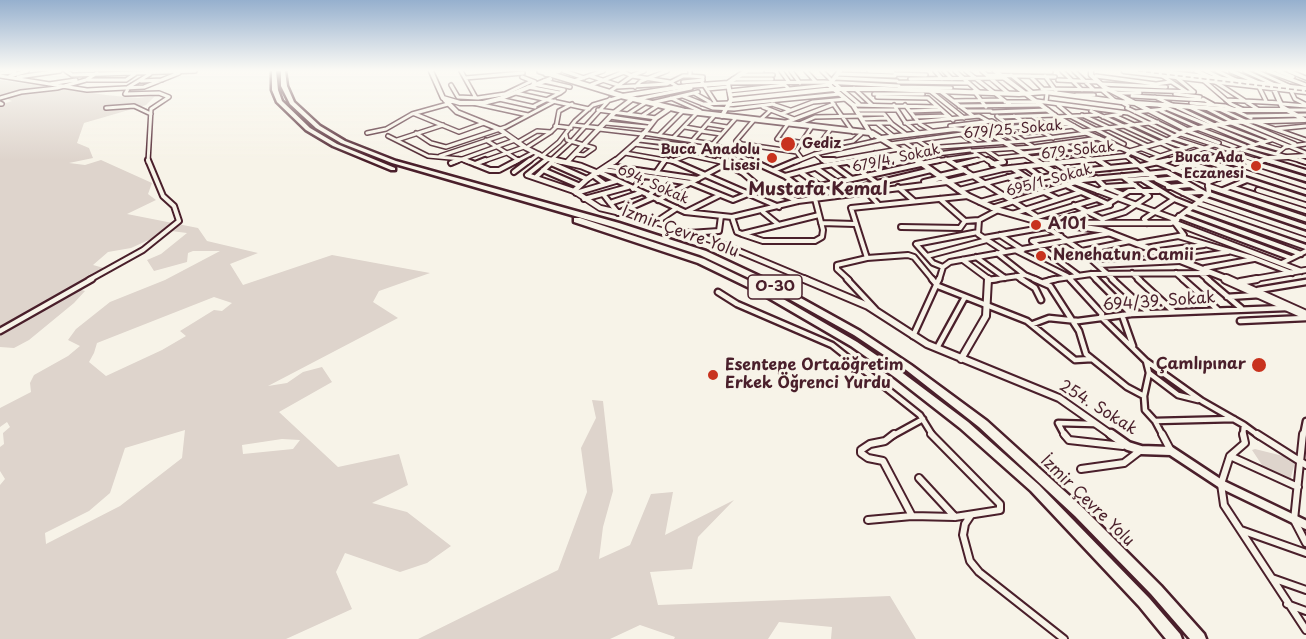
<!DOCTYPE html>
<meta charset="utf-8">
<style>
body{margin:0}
canvas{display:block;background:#f7f3e8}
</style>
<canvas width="1306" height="639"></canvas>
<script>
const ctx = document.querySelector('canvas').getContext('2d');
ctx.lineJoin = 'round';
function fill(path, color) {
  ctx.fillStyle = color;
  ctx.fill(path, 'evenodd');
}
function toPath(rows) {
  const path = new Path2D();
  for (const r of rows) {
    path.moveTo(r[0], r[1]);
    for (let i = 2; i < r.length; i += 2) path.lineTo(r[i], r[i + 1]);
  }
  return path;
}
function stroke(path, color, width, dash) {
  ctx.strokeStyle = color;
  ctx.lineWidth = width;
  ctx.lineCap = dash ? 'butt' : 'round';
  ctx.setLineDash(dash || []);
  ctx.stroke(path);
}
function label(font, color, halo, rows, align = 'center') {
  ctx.font = font + ' "Playpen Sans",sans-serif';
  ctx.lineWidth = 6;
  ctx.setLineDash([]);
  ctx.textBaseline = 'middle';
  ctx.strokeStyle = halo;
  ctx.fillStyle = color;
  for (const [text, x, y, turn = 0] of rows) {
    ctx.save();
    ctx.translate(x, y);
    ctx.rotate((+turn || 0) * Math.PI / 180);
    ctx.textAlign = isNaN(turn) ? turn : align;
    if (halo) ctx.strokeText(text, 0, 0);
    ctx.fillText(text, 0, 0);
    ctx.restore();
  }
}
const green = toPath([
 [0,80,106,95,138,98,155,96,146,105,84,123,77,143,89,148,93,158,69,163,85,165,101,160,152,183,148,194,156,200,127,214,198,228,207,241,258,253,230,264,243,285,332,255,430,273,379,291,373,302,398,318,268,386,287,383,303,372,322,367,332,382,279,412,338,467,399,454,408,485,372,503,407,512,451,546,427,563,400,572,345,553,336,572,352,609,286,639,0,639,0,485,5,479,0,471,0,447,4,444,3,433,10,427,7,422,0,427,0,408,31,392,30,383,34,375,68,356,80,346,68,340,76,329,110,302,165,280,220,251,193,251,188,253,187,262,154,271,147,260,161,254,187,233,163,230,153,238,131,248,108,252,93,265,111,270,74,288,85,291,74,303,29,340,14,348,0,347,0,105,12,101,0,96],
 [214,297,232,303,222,311,214,310,180,331,186,336,162,350,106,376,89,362,94,353,97,343],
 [185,430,182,458,120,506,46,544,45,533,89,511,110,493,125,448],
 [282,439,300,440,293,449,243,454,242,445],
 [592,400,603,401,613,491,603,527,599,559,630,545,651,494,673,492,665,535,734,500,698,537,692,569,650,572,658,605,890,596,916,639,831,639,832,627,779,622,768,639,674,639,675,637,640,625,610,639,418,639,558,570,587,492,581,448,596,418],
 [1255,449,1283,456,1295,462,1290,481,1266,471,1252,450]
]);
const minorFar3 = toPath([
 [66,71,72,75,195,71],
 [461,71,476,98],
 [564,71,584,78],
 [621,71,632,76,670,82,678,87],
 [746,71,762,71],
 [781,71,789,82],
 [791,71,800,83],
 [806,71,816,82],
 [822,71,832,81],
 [869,71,893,72],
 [935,71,942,79],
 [944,71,952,79],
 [955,71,979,92],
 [966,71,1010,105],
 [982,71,1008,93],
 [999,71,1051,72],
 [1062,71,1082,90],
 [1074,71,1094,90],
 [1196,71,1210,77],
 [1206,71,1223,79],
 [1217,71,1236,80],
 [1231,71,1259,83],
 [1245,71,1275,85],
 [1256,71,1289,86],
 [1268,71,1306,85],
 [1278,71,1293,77],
 [1289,71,1306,78],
 [0,73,15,72],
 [838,74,895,76],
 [895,74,926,75],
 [633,75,644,71],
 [739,75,773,75],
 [987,75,1055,77],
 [1011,75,1033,93],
 [1161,75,1187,92],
 [0,76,87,90,144,87,179,73],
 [10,76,27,71],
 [590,76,618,85],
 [690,76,703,77,702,82,715,102],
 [1030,76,1047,93,1046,102],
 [1045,76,1056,91],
 [1096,76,1156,84,1170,82],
 [18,77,60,71],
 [522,77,535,82],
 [1176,77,1194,92],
 [465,78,523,73],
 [835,78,897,81],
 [733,79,772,79],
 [910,79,1005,78],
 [88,80,126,80,135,74],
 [1058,80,1099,82],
 [1203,80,1231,104,1244,110],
 [141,81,162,80],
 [544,81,570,87],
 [574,81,603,71],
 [1214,81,1259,110],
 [683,82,703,80],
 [898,82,969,83],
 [728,83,824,82,899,86],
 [834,83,859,104],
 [49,84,76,80],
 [533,84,564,90,560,93],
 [1101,84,1166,87],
 [451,85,458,97,478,98,505,94,530,82],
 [591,85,624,72],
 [528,87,560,93,534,106],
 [617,87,667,84,683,76,690,76,690,71],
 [635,87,641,81,667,71],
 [899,87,951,88],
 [1259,87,1266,101],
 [127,88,150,74],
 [854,88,872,105],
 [128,89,125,94,159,93,169,97,151,109,148,162],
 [707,89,728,87],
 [1042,89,1111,90],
 [1108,89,1194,92],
 [929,90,964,118],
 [1102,90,1115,101],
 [729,91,785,85,789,89],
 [940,91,973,116],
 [974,91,986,107],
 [1291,91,1295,99,1305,104],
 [609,92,632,76],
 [516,93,589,109],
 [694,93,710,102],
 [1116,93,1140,93],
 [874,94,923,94],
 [1175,94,1200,97],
 [730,95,829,85],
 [1076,95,1094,95],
 [683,96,713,108,734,109,774,104],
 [1132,96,1204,100],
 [877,97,928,98],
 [1155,97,1215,125],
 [0,98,21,92,57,88,86,80,97,73],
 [671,98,700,111],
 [928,98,953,120],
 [499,99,535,107],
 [638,99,691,88],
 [1203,99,1214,105],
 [1226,100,1281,103],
 [954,101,1003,100],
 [1037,101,1128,113,1175,136],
 [832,102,853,132],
 [1005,102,1035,102],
 [1121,102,1128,106,1127,108,1180,133],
 [0,103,2,104,0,104],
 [473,103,528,115],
 [651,103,698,92],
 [1191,103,1225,106,1235,110],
 [702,104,729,103],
 [772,104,790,110],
 [1282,104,1306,106],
 [728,105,840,94],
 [853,105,937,107],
 [894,105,905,122,919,133],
 [905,105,920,124,932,131],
 [1058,105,1071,116],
 [1159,105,1254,144],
 [959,106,1042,105],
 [763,107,794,119],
 [1189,107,1224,123],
 [106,108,134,106,151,114],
 [1206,108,1231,121],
 [1219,109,1245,121],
 [598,110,656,118],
 [856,110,897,110],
 [1234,110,1251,118],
 [1286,110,1306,110],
 [910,111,940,110],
 [967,111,991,111],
 [1091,111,1178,151],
 [1161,111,1199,128],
 [992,112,1048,110],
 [1135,112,1165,109],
 [415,114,459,132,484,123],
 [628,114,645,103],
 [781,114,813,102,846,99],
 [859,114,884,114,892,124,907,135],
 [1082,115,1148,146],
 [642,116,657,106],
 [997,116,1011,127],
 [1014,116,1053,138],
 [1032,116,1045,124],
 [1070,116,1124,144],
 [1115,116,1167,140],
 [1248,116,1306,115],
 [610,117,651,123],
 [914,117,947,116],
 [998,117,1055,115],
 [1057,117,1097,115],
 [1103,117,1121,114],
 [862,119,887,118],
 [760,120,771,110],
 [753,121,736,141,742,144,797,152],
 [1004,122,1022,121],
 [1229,122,1306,153],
 [1242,122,1295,144],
 [1255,122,1306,140],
 [606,123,647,127],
 [784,123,834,104],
 [865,123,891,123],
 [877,123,893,136],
 [905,123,979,116,988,121],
 [708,124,727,127],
 [799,124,815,117,861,116],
 [1217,124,1265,142],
 [573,125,600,128],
 [787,125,777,139,827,146,853,141,861,134],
 [555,126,571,128],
 [950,126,992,121,1034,147],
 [685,127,702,130],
 [1197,128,1245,146],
 [599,129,642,134],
 [996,129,1014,140],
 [1276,129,1306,126],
 [1041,130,1074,126],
 [1185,130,1219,143],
 [701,131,721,134],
 [971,131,990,142],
 [1082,131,1158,122],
 [367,133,386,129,412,114,448,104],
 [416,133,431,143,446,147,506,127,555,101],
 [643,133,713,144,753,162],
 [1178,133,1230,150],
 [961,134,976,144],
 [1015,134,1041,131],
 [566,135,567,140,594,148,584,155,575,154],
 [659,135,682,112],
 [388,136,428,156,461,159,469,162],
 [674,137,696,114],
 [1173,138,1247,162],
 [397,140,443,125],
 [486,140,518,160],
 [639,140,692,146],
 [917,140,937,153],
 [1166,141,1186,148],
 [518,142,537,131,551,132],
 [905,142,924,155],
 [1063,143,1093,160],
 [634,144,689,151],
 [713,144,735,119],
 [890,144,962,134],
 [1261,144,1281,150],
 [819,145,830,130],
 [940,147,1025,141,1087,133],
 [1250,147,1276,154],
 [526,148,551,132,556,127,559,111,572,104],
 [1140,148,1160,156],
 [1240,149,1269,158],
 [986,150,1004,162],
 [972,151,1034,147,1099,138],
 [1228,151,1261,162],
 [625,153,676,162],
 [875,153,888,162],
 [975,153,990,162],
 [1023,153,1110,143],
 [815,154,825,162],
 [689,155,721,162],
 [440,156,506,134],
 [542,156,559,142,575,121,593,105,620,97],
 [1126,156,1134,162],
 [912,157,970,150],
 [1046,157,1054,162],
 [1214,157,1230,162],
 [998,158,1026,155],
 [1030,158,1122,148],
 [802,159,796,151,811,128],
 [946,159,951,162],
 [1151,159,1194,145],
 [551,160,572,141,610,99],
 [675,160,689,155,693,140,714,116],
 [864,160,867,162],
 [1097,160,1100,162],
 [1202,160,1208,162],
 [1265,160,1272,162],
 [454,162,515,140],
 [481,162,524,147],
 [515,162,534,152],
 [528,162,539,154],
 [544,162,548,159],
 [664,162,666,159],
 [731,162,740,157],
 [795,162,815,154,884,139],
 [825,162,899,149],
 [848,162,874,158,879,162],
 [929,162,977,155],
 [970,162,983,159],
 [1163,162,1214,145],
 [1196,162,1271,140],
 [1306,162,1276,154,1285,147,1306,144]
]);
const minorFar2 = toPath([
 [465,160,490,170,499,170,518,160],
 [546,160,527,175,574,191],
 [671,160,779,207],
 [718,160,743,173,756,184,798,201],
 [823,160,834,160],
 [865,160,881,172],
 [877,160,882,164,890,163,886,160],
 [948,160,1036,216],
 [988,160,1002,169],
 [1051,160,1082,180],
 [1098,160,1110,168],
 [1132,160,1157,180,1200,201],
 [1203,160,1236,171],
 [1225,160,1246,167],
 [1242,160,1253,164],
 [1256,160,1261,162],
 [1267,160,1306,172],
 [1300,160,1306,162],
 [848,162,877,183],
 [451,163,458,160],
 [551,163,587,179],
 [475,164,485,160],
 [992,164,1004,162,1002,160],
 [1192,164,1226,175],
 [1256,164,1306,179],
 [833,165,852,179],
 [957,165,977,160],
 [609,166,698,179],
 [1026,166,1042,178],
 [1140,166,1168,160],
 [1181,166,1219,178],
 [1247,167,1306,186],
 [816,168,848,190],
 [1012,168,1038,185],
 [543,170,578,185],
 [604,170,691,183,733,200,748,194],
 [774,170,798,160],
 [1173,170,1201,160],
 [1238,170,1306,192],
 [514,172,530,160],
 [599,172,685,212,732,217,798,201,947,182],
 [800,172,834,196],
 [1070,172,1138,165],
 [656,173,665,160],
 [1229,174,1306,199],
 [594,176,605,184],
 [785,176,822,166,858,160],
 [939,176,965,170],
 [536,177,552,162],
 [1008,177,1028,188],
 [1096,178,1105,187,1122,194],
 [1030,180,1056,175],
 [1128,180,1155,178],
 [1143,180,1174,199,1194,207],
 [1157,180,1178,178],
 [924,182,941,178],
 [820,186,939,160],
 [1068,186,1108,204],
 [898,187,914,201],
 [1034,187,1058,199],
 [1168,187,1190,185],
 [1231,187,1306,211],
 [633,189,644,176],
 [848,190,931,170],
 [959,190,1021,174],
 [1223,190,1247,180],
 [1258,190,1306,205],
 [1098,191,1105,187,1135,185],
 [867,192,878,204],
 [576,193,616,181],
 [1183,193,1202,192],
 [603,194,618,213,652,198],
 [1209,194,1306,227],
 [648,196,667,179],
 [584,199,628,187],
 [940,199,965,221],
 [1203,199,1306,234],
 [658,200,733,160],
 [980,202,1064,178],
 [610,203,640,193],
 [1198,203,1306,240],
 [1074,205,1102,219],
 [1110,205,1108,204,1129,191,1159,191],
 [1193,207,1306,247],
 [992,208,1082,180,1167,172,1208,195],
 [998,210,979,220,978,234,1004,251],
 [686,212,720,195],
 [763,212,779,225],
 [1187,212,1301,254],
 [1012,214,1081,192],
 [1179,216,1291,258],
 [732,217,737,232,742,234,819,215],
 [1034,218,1097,199],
 [1054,221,1110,205],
 [656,222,677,208],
 [1039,222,1082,251,1114,280],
 [1103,222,1102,219,1125,212,1149,196,1122,176],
 [821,223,855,224],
 [1147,223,1144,219,1174,199],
 [901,227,960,228,965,221,979,220],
 [689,233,719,231,721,216],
 [742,234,763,241,815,241,822,237,823,230,815,199,785,176,750,160],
 [1000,235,1023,250],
 [1061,236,1032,241,1078,275],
 [1178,236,1253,258,1292,273],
 [984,238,1058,225],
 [1139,243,1184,235,1175,223],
 [1017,251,1067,276,1071,280],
 [1159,251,1204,245],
 [997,253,1025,275],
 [927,256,987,240],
 [976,257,1005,278],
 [1053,257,1130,241],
 [867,258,851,208,968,196],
 [1090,258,1156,252],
 [1182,259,1228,252],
 [1282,263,1306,251],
 [1099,265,1180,261],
 [943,267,933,263,916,244,978,232],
 [1205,268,1254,259],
 [1132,273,1140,280],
 [1176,273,1184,280],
 [1200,273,1209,280],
 [1091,274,1097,280],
 [1016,276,1023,280],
 [89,280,143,250,179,221,174,206,163,196,148,160],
 [849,280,837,269,837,265,867,258,908,255,914,257,933,280],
 [939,280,943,267,950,262,1111,233],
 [990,280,1025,275,1037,280],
 [1050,280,1091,274,1208,273]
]);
const minorFar1 = toPath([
 [847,279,875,309],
 [932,279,938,286,1027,321,1075,360,1092,359],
 [1021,279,1035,288,1041,300],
 [1034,279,1050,286,1079,331,1086,354,1127,387,1144,396],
 [1070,279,1102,314,1101,317,1146,361,1149,373,1144,396,1145,410,1155,421,1163,436],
 [1096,279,1131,314],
 [1112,279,1148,312],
 [1138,279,1174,312],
 [1183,279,1217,309],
 [1207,279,1241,308],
 [990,280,997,279],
 [1044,282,1056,279],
 [1258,290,1306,282],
 [718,292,737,304,832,345,920,415,933,436],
 [1227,297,1259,295],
 [1122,315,1133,346],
 [1240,321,1306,318],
 [1033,324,1049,318,1078,321,1131,314,1286,308],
 [0,331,92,279],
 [913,336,939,279],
 [937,348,965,297],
 [1146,361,1202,401,1244,425,1243,436],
 [1149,373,1178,395,1198,400],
 [1155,421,1234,419],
 [1244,425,1259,436],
 [892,436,923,419],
 [1065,436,1058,423,1094,424],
 [1303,436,1306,421]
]);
const minor = toPath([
 [894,434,885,441,870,444,861,450,861,453,868,458,883,461,912,516],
 [1064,434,1069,440,1123,446],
 [1162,434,1171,451],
 [1243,434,1245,443,1230,456,1221,484,1224,505,1306,630],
 [1257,434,1306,465],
 [1303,434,1294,520,1306,543],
 [1230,456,1298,487],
 [1081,469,1124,463,1141,450],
 [919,478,955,517],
 [971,515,965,524,963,535,970,561,979,572,1064,639],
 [868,520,912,516,955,517,1000,510,1000,504,931,434],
 [1241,530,1306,553],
 [1272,578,1306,590],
 [1287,604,1306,611]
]);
const tertiaryFar3 = toPath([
 [431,71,443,98,460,103,483,103,499,99,550,79],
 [840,71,829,85,853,105,872,136],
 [995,71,1057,117,1082,131,1154,162],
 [1091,71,1091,75,1104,87,1187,130],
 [1124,71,1306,92],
 [546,74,559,71],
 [1274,89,1282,107,1303,119],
 [622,96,687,86,728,83],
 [445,100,457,112,499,129,526,148,548,159,562,162],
 [731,100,834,89,884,89,1019,94,1045,92,1121,102,1236,110,1286,110],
 [722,116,731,100,728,83,746,71],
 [984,130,1037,162],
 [881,138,955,129,971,131,1067,123],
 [567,162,615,112,631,100],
 [614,162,639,140,656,118,669,109],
 [1069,162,1126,156,1131,151,1166,141,1187,130,1233,122,1305,120],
 [1259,162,1269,158,1306,156]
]);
const tertiaryFar2 = toPath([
 [555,160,581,166,598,173],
 [616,160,587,179,574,191,600,208,647,219,717,242,808,280],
 [1035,160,1064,178,1177,220],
 [1151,160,1208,182],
 [947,182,1002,169,1083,160],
 [1208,186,1306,219],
 [1173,222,1301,271],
 [1071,223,1171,223,1209,194,1208,182,1263,160],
 [963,260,990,280],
 [1249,280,1306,270]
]);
const tertiaryFar1 = toPath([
 [804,279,868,306,927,344,1059,398,1113,436],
 [1240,282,1257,279],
 [961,359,986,316,988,279]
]);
const tertiary = toPath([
 [1111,434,1128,446,1141,450,1171,451,1221,484,1306,525]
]);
const secondaryFar2 = toPath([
 [540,71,622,96,684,111,872,133,919,162],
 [1152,71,1306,89]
]);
const secondaryFar1 = toPath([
 [917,160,968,196,998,210,1037,221,1102,230,1230,280]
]);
const secondary = toPath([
 [1226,279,1306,315]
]);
const motorway = toPath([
 [272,71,276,71,278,90,282,101,310,128,337,144,395,168,395,170,391,170,333,146,306,130,277,102,272,90,272,71],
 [281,71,285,71,287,86,294,102,320,126,345,141,396,161,619,223,706,251,770,281,860,331,911,365,987,421,1083,508,1161,586,1204,634,1206,639,1190,639,1151,594,1075,516,979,427,905,369,854,335,764,285,700,255,613,227,392,163,341,143,316,128,290,104,281,86,281,71],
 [574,218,580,218,704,259,766,289,857,342,904,374,968,422,1039,485,1149,598,1180,634,1182,639,1166,639,1139,606,1031,491,960,428,896,378,851,346,760,293,698,263,574,222,574,218]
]);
const rail = toPath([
 [1138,71,1306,91]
]);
const markers = [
 [788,144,8,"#c8321e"],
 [772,158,6,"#c8321e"],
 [1256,166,6,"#c8321e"],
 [1036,225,6,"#c8321e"],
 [1041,256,6,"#c8321e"],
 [1259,365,8,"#c8321e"],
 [713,375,6,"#c8321e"]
];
const farStreetnames = [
 ["679/25. Sokak",1013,130,-5],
 ["679. Sokak",1078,151,-6],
 ["679/4. Sokak",896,159,-12],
 ["695/1. Sokak",1049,181,-15],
 ["694. Sokak",653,185,24]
];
const farPoinames = [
 ["Gediz",802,144,"left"],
 ["Buca Anadolu",760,150],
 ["Lisesi",760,166],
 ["Buca Ada",1244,158],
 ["Eczanesi",1244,174]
];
const shields = [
 [775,287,54]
];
const shieldNames = [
 ["O-30",775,287]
];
const poiNames = [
 ["A101",1048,225],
 ["Nenehatun Camii",1053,256],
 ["Çamlıpınar",1246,365,"right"],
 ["Esentepe Ortaöğretim",725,366],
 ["Erkek Öğrenci Yurdu",725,384]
];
const streetNames = [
 ["İzmir Çevre Yolu",680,232,20],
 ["694/39. Sokak",1159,302,-4],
 ["254. Sokak",1098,408,32],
 ["İzmir Çevre Yolu",1087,501,44]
];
const farDistrictnames = [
 ["Mustafa Kemal",818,190]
];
fill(green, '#ded4cc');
stroke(minorFar3, '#4a1f2b', 6);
stroke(minorFar2, '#4a1f2b', 8);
stroke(minorFar1, '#4a1f2b', 9);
stroke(minor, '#4a1f2b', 10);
stroke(tertiaryFar3, '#4a1f2b', 7);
stroke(tertiaryFar2, '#4a1f2b', 8);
stroke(tertiaryFar1, '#4a1f2b', 10);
stroke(tertiary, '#4a1f2b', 13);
stroke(secondaryFar2, '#4a1f2b', 8);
stroke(secondaryFar1, '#4a1f2b', 9);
stroke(secondary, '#4a1f2b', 12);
stroke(motorway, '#4a1f2b', 5);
stroke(minorFar3, '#f7f3e8', 3);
stroke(minorFar2, '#f7f3e8', 4);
stroke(minorFar1, '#f7f3e8', 4.5);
stroke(minor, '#f7f3e8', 6);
stroke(tertiaryFar3, '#f7f3e8', 4);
stroke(tertiaryFar2, '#f7f3e8', 4.5);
stroke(tertiaryFar1, '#f7f3e8', 6);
stroke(tertiary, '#f7f3e8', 8);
stroke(secondaryFar2, '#f7f3e8', 4.5);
stroke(secondaryFar1, '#f7f3e8', 5);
stroke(secondary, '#f7f3e8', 8);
fill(motorway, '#f7f3e8');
stroke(rail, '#4a1f2b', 1.5, [5, 3]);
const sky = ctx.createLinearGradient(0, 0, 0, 160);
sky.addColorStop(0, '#96b0ce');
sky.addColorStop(0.44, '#fbfaf5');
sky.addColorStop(1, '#fbfaf500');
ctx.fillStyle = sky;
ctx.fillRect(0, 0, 1306, 160);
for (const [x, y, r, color] of markers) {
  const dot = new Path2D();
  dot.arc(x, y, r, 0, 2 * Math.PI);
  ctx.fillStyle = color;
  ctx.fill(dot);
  stroke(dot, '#f7f3e8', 2);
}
label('14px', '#4a1f2b', '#f7f3e8', farStreetnames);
label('bold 14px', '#4a1f2b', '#f7f3e8', farPoinames, 'right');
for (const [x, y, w] of shields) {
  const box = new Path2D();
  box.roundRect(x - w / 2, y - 12, w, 24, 4.5);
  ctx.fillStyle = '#f7f3e8';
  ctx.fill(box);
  stroke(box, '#4a1f2b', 1.5);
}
label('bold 15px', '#4a1f2b', null, shieldNames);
label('bold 16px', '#4a1f2b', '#f7f3e8', poiNames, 'left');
label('16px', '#4a1f2b', '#f7f3e8', streetNames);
label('bold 18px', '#4a1f2b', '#f7f3e8', farDistrictnames);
</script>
